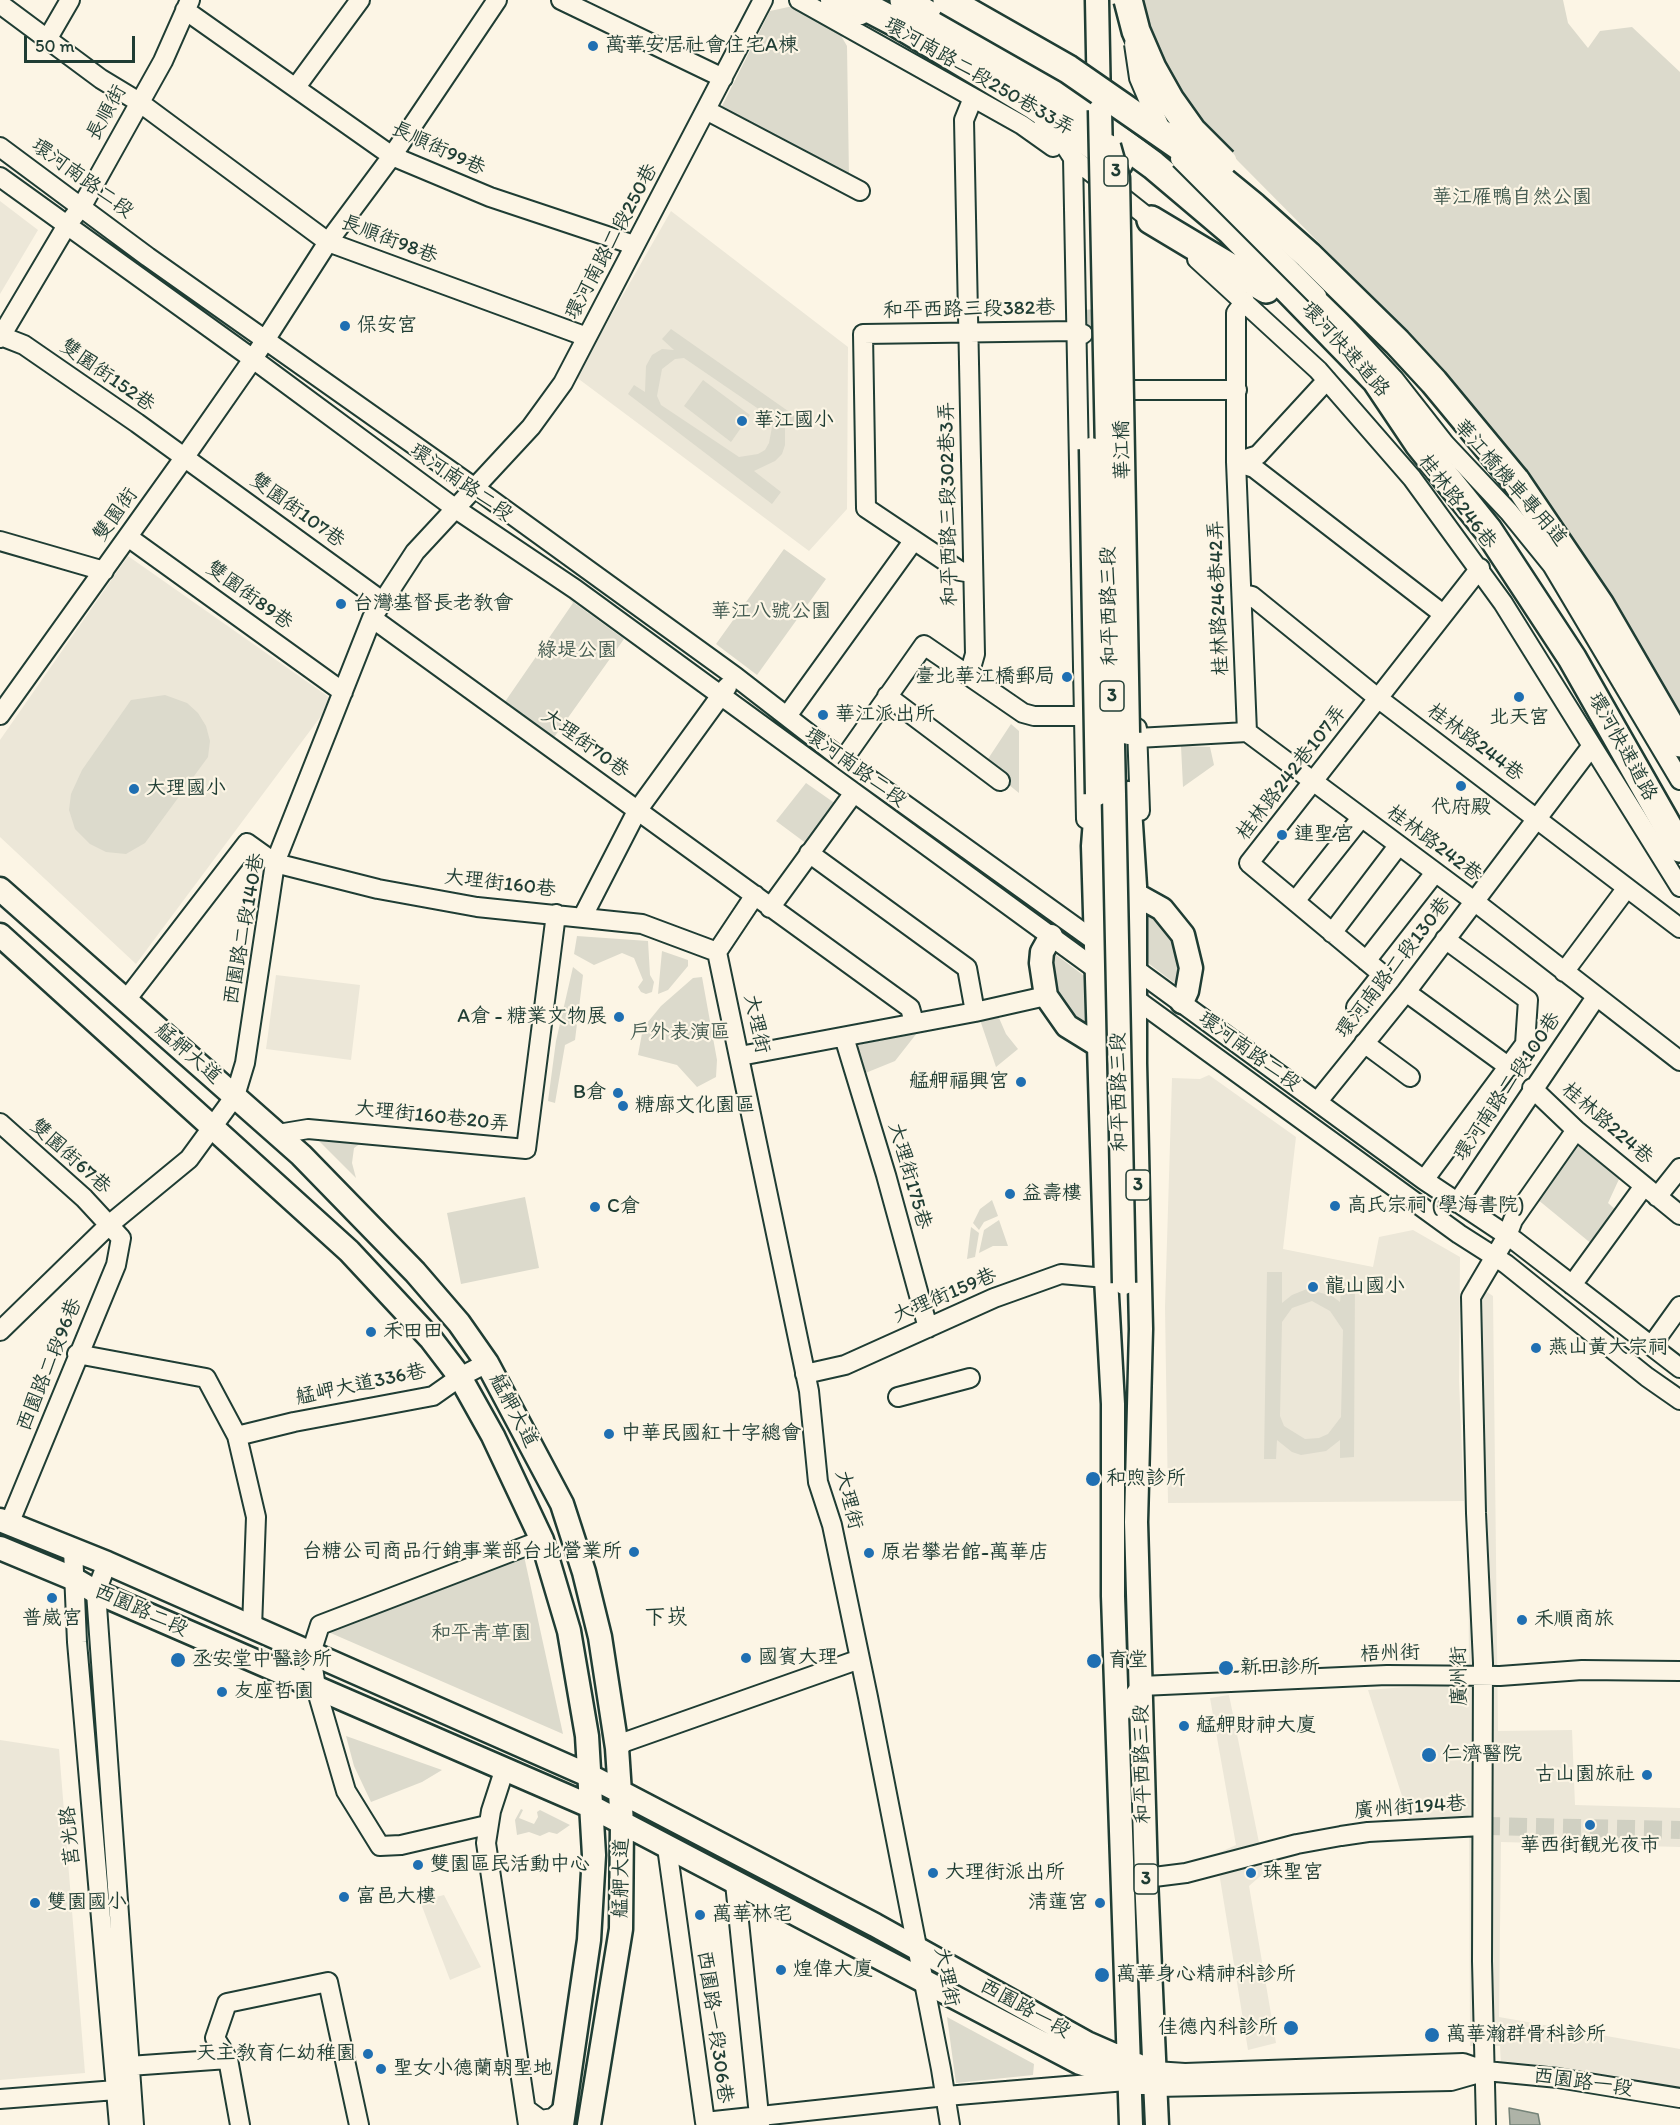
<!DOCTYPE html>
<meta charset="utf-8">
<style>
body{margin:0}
#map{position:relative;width:1680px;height:2125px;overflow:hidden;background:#fcf5e5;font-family:Itim,sans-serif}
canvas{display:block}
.scale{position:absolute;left:24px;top:36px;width:111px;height:27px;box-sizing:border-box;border:3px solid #1f3d34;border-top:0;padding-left:8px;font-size:18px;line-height:21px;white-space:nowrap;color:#1f3d34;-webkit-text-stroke:4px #fcf5e5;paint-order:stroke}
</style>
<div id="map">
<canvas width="1680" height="2125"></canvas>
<div class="scale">50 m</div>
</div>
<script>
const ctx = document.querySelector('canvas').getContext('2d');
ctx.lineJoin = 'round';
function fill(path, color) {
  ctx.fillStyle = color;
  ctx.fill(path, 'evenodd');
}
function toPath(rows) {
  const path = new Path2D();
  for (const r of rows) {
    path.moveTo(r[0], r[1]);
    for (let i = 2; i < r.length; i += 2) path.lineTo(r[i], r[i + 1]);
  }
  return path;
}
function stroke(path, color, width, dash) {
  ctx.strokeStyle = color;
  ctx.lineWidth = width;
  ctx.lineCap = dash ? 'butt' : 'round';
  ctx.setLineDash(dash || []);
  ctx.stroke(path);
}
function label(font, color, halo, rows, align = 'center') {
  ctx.font = font + ' Itim,"LXGW WenKai TC",sans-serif';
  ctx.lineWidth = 4.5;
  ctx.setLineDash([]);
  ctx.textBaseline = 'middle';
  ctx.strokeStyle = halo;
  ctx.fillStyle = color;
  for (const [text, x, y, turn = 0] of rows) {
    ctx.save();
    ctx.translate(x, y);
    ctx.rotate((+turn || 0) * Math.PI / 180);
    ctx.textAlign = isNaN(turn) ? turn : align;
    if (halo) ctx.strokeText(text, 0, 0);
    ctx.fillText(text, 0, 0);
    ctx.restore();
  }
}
const built = toPath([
 [0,201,38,230,0,294],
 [671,211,848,347,847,509,809,551,576,377],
 [128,556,333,700,136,964,0,837,0,740],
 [276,975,360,985,351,1060,266,1049],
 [1209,1075,1296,1137,1283,1249,1373,1267,1379,1237,1413,1230,1460,1257,1459,1381,1464,1501,1168,1503,1165,1307,1172,1078,1200,1079],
 [1467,1279,1493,1296,1498,1731,1572,1730,1575,1805,1680,1808,1680,1847,1501,1842,1499,2017,1680,2049,1680,2095,1501,2065,1500,2046,1470,2046,1469,1820,1410,1821,1368,1690,1469,1682],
 [1229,1695,1265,1872,1249,1886,1276,2043,1248,2050,1216,1854,1236,1845,1210,1698],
 [0,1740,59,1749,85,2073,0,2080],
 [444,1895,481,1967,450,1980,420,1901]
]);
const green = toPath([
 [1137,0,1563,0,1568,23,1588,48,1600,31,1632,27,1680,72,1680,718,1637,647,1440,365,1138,60],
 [793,6,840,34,847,46,849,177,721,108,770,11],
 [671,329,798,418,790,428,785,425,785,445,782,454,775,461,754,471,781,492,772,504,628,394,634,385,645,392,646,366,652,355,662,349,674,350,662,339],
 [684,358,763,412,772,427,769,443,765,450,758,454,739,457,661,405,657,396,662,369,675,359],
 [703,380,750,415,731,442,684,406],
 [784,549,826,579,757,675,716,644],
 [569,599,624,639,550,743,500,709,573,603],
 [165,695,187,703,198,713,206,726,210,741,208,757,145,843,126,854,106,852,90,844,75,829,69,810,71,794,82,770,131,700],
 [1011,724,1019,731,1019,793,984,765],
 [1181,746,1210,747,1214,765,1183,787],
 [806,783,836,804,807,844,776,821],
 [1149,908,1184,952,1177,985,1148,963,1146,911],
 [577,936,648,941,650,975,654,982,652,992,646,994,641,992,638,987,643,980,634,958,622,953,594,965,574,954],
 [662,951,688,960,688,966,668,990,658,994],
 [1055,954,1087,978,1089,1022,1081,1028,1053,998,1047,956],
 [573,967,583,975,575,1040,565,1045,555,1103,548,1101,556,1041],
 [702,977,717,1060,716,1077,697,1087,677,1065,638,1055,643,1028,661,1006,693,978],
 [996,1011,1006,1034,1018,1049,996,1067,978,1014],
 [917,1033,895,1061,863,1074,857,1045],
 [317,1139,361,1143,354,1148,352,1163,356,1178],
 [1576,1141,1620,1177,1608,1203,1616,1210,1593,1245,1537,1199],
 [525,1197,539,1268,461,1284,447,1213],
 [992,1200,998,1216,984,1222,979,1230,973,1223,980,1209],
 [999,1220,1008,1246,993,1246,979,1253,984,1230],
 [971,1227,979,1233,975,1257,967,1259],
 [1267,1272,1282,1272,1282,1303,1292,1295,1307,1289,1332,1296,1340,1302,1342,1282,1355,1282,1354,1457,1340,1458,1340,1440,1326,1451,1301,1455,1292,1452,1277,1440,1276,1459,1264,1459],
 [1312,1301,1330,1311,1343,1330,1341,1417,1328,1434,1319,1438,1305,1439,1284,1426,1280,1416,1282,1322,1292,1308],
 [524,1556,563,1734,326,1631],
 [346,1736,442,1770,422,1782,371,1802,354,1766],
 [521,1809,523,1810,519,1818,534,1824,538,1817,537,1812,540,1810,570,1825,557,1834,549,1832,540,1836,529,1832,517,1835,515,1820],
 [947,2017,1034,2064,1033,2075,956,2083]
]);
const water = toPath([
 [1509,2108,1538,2114,1540,2125,1510,2125,1509,2108]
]);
const minorTunnel = toPath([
 [1082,319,1116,317],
 [1482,1826,1680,1830]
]);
const minor = toPath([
 [561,0,723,78],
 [799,0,1022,125,1053,147],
 [830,0,861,15],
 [0,4,101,79,139,102,328,242,587,337],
 [185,10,392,156,490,197,634,245],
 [48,38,70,0],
 [296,87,360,0],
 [706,110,860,191],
 [1043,126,1060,138,1073,158,1160,227],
 [0,147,148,257,475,488,736,677,843,760,1102,946],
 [1073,158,1086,819],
 [0,177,253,359,456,509,575,589,1104,975],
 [1197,259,1318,370,1412,478,1503,603,1680,887],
 [1317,296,1394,379,1445,444,1509,512,1552,565,1680,780],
 [1245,301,1236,313,1236,462,1247,732],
 [1,336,24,345,137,423,382,601],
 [0,338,67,225,82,206,163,61,190,0],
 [1132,390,1237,390],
 [1236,462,1254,468,1443,614],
 [1236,462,1258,455,1327,380],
 [128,537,343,692],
 [0,541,104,571],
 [972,573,960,571,866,508,863,334,1075,331,1083,334],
 [1243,594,1252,596,1379,699,1680,928],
 [372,618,910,1008,914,1022],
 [969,675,975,654,964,120,973,98],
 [887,696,1000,781],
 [0,715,184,458,253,359,328,242,392,156,497,0],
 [787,716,914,540],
 [1137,728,1140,811],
 [1137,738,1247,732,1474,901,1680,1061],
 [843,760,924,645,1023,713,1034,716,1083,716],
 [809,853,967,968,975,1012],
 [755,895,717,952,809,1391,818,1482,832,1525,868,1697,941,2069,950,2125],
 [1296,900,1361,818],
 [770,908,853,794],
 [583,916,637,811,727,687],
 [1332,933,1398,846],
 [1366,961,1434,874],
 [1127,963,1424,1180,1514,1240,1680,1368],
 [1564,972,1626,889],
 [1126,992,1459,1234,1506,1264,1647,1377,1680,1400],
 [1406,992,1509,1067],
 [126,1000,247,843,275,863,378,889,477,907,642,924,717,952],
 [1356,1007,1382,974,1249,863,1480,568],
 [844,1037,886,1175,928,1328],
 [1364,1043,1410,1077],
 [740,1056,975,1012,1046,996],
 [1532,1088,1576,1130,1680,1215],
 [1318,1101,1406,992,1591,747],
 [0,1123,84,1198,121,1238,116,1265,9,1524],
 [278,1134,308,1129,526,1149,556,914],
 [1424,1180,1525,1044,1528,1000,1445,939],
 [1657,1197,1680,1168],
 [1457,1203,1596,997],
 [1572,1285,1644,1186],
 [0,1331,110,1224,189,1159,235,1096,245,1063,275,863,372,618,415,552,531,427,563,383,763,0],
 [1652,1345,1680,1306],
 [77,1354,206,1378,237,1436,256,1517,252,1628],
 [805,1374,845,1365,994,1298,1061,1274,1106,1278],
 [898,1397,970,1378],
 [237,1436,294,1422,433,1396,460,1377,487,1363],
 [73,1549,77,1642,119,2125],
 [107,1563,96,1592,134,2125],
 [1117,1718,1141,1686,1387,1675,1500,1676,1582,1670,1680,1671],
 [617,1748,625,1742,860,1659],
 [504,1771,491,1811,486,1843,528,2125],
 [487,1825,401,1845,380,1846,346,1791,316,1688,311,1653,320,1625,542,1540],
 [667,1847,705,2122,946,2096,1126,2081],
 [1146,1878,1186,1873,1297,1844,1341,1836,1368,1832,1482,1826],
 [735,1883,760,2125],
 [228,2059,215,2038,227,2003,328,1982,359,2125],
 [129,2066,228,2059,240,2125],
 [1155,2071,1185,2073,1463,2063,1486,2071,1558,2078,1680,2098],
 [1156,2087,1451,2081,1486,2071],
 [0,2099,116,2090],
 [526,2109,541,2120,553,2118,563,2109],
 [1486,2125,1482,1961,1483,1663,1476,1513,1471,1297,1507,1236,1513,1220,1576,1130]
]);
const major = toPath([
 [1097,0,1099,105],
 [1129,793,1135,886,1135,1063,1141,1329,1136,1522,1146,1878,1157,2125],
 [1097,794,1093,846,1106,1278,1113,1404,1113,1596,1131,2125],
 [0,889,301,1155,415,1272,459,1323,487,1363,562,1504,584,1572,600,1637,617,1748,622,1823,621,1929,589,2125],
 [1135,894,1162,909,1183,935,1191,968,1187,991,1182,1002],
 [0,935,349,1251,431,1339,460,1377,493,1436,542,1540,569,1631,587,1736,594,1855,589,1940,562,2125],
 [1051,936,1042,952,1041,963,1046,996,1067,1026,1101,1047],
 [0,1520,107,1563,590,1776,875,1925,1087,2043,1142,2067],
 [0,1548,72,1578,96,1592,592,1807,1080,2063,1143,2083]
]);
const highway = toPath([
 [853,0,895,22,1035,106,1119,163],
 [904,0,1048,88,1153,165,1231,231,1376,380,1419,444,1488,530,1572,658,1680,848],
 [1151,220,1266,289],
 [1516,481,1600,605,1680,743]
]);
const minorBridge = toPath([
 [1134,44,1139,78,1162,132],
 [1180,159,1317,296]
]);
const majorBridge = toPath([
 [1100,110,1124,1283],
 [1109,146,1118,178,1128,733],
 [1091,449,1097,794]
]);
const highwayBridge = toPath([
 [947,0,1068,69,1182,148,1254,207,1308,255,1397,342,1434,382,1516,481],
 [1128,0,1136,31,1152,68,1170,100,1192,131,1223,162]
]);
const markers = [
 [593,46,6,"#1f6fb2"],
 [345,326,6,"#1f6fb2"],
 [742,421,6,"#1f6fb2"],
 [341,604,6,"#1f6fb2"],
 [1067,677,6,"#1f6fb2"],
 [1519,697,6,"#1f6fb2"],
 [823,715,6,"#1f6fb2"],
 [1461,786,6,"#1f6fb2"],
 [134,789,6,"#1f6fb2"],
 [1282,835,6,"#1f6fb2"],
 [619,1017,6,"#1f6fb2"],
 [1021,1082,6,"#1f6fb2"],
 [618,1093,6,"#1f6fb2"],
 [623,1106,6,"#1f6fb2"],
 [1010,1194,6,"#1f6fb2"],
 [1335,1206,6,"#1f6fb2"],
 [595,1207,6,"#1f6fb2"],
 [1313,1287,6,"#1f6fb2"],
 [371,1332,6,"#1f6fb2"],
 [1536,1348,6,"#1f6fb2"],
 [609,1434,6,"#1f6fb2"],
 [1093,1479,8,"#1f6fb2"],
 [634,1552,6,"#1f6fb2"],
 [869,1553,6,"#1f6fb2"],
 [52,1598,6,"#1f6fb2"],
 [1522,1620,6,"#1f6fb2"],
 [746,1658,6,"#1f6fb2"],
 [178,1660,8,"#1f6fb2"],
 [1094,1661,8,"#1f6fb2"],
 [1226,1668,8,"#1f6fb2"],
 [222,1692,6,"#1f6fb2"],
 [1184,1726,6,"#1f6fb2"],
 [1429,1755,8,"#1f6fb2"],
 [1647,1775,6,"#1f6fb2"],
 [1590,1825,6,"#1f6fb2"],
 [418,1865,6,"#1f6fb2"],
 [933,1873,6,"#1f6fb2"],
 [1251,1873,6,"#1f6fb2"],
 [344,1897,6,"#1f6fb2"],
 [35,1903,6,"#1f6fb2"],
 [1100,1903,6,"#1f6fb2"],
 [700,1915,6,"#1f6fb2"],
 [781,1970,6,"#1f6fb2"],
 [1102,1975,8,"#1f6fb2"],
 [1291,2028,8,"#1f6fb2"],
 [1432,2035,8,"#1f6fb2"],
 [368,2054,6,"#1f6fb2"],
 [381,2069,6,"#1f6fb2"]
];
const shields = [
 [1116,171,24],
 [1112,696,24],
 [1138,1185,24],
 [1146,1879,24]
];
const shieldNames = [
 ["3",1116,171],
 ["3",1112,696],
 ["3",1138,1185],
 ["3",1146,1879]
];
const poiNames = [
 ["萬華安居社會住宅A棟",605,46],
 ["保安宮",357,326],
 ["華江國小",754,421],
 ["台灣基督長老教會",353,604],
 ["臺北華江橋郵局",1055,677,"right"],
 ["華江派出所",835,715],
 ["北天宮",1519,718,"center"],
 ["大理國小",146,789],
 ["代府殿",1461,808,"center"],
 ["連聖宮",1294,835],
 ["A倉 - 糖業文物展",607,1017,"right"],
 ["艋舺福興宮",1009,1082,"right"],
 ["B倉",606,1093,"right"],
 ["糖廍文化園區",635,1106],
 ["益壽樓",1022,1194],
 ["高氏宗祠 (學海書院)",1347,1206],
 ["C倉",607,1207],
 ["龍山國小",1325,1287],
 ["禾田田",383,1332],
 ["燕山黃大宗祠",1548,1348],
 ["中華民國紅十字總會",621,1434],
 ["和煦診所",1106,1479],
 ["台糖公司商品行銷事業部台北營業所",622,1552,"right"],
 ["原岩攀岩館-萬華店",881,1553],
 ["普崴宮",52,1619,"center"],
 ["禾順商旅",1534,1620],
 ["國賓大理",758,1658],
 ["丞安堂中醫診所",192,1660],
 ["育堂",1108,1661],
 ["新田診所",1240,1668],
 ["友座哲園",234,1692],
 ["艋舺財神大廈",1196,1726],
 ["仁濟醫院",1442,1755],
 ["古山園旅社",1635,1775,"right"],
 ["華西街観光夜市",1590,1846,"center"],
 ["雙園區民活動中心",430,1865],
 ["大理街派出所",945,1873],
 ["珠聖宮",1263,1873],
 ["富邑大樓",356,1897],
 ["雙園國小",47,1903],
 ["清蓮宮",1088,1903,"right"],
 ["萬華林宅",712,1915],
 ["煌偉大廈",793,1970],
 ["萬華身心精神科診所",1116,1975],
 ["佳德內科診所",1278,2028,"right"],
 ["萬華瀚群骨科診所",1446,2035],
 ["天主教育仁幼稚園",356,2054,"right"],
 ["聖女小德蘭朝聖地",393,2069]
];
const streetNames = [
 ["環河南路二段250巷33弄",979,77,30],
 ["長順街",107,113,-61],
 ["長順街99巷",438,149,25],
 ["環河南路二段",82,179,36],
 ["長順街98巷",389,240,21],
 ["環河南路二段250巷",612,242,-62],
 ["和平西路三段382巷",969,310,-1],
 ["環河快速道路",1345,350,48],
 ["雙園街152巷",107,376,35],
 ["華江橋",1123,450,-91],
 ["環河南路二段",461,483,35],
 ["華江橋機車專用道",1510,483,49],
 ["桂林路246巷",1457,502,52],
 ["和平西路三段302巷3弄",949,504,-91],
 ["雙園街107巷",297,511,36],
 ["雙園街",116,515,-54],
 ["雙園街89巷",249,596,36],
 ["桂林路246巷42弄",1219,598,-92],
 ["和平西路三段",1110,606,-91],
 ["桂林路244巷",1475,743,37],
 ["大理街70巷",585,744,36],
 ["環河快速道路",1622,747,61],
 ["環河南路二段",855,768,36],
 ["桂林路242巷107弄",1292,773,-52],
 ["桂林路242巷",1434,844,37],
 ["大理街160巷",500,884,7],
 ["西園路二段140巷",245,929,-80],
 ["環河南路二段130巷",1394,968,-52],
 ["大理街",756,1024,78],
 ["環河南路二段",1249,1052,36],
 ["艋舺大道",188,1054,41],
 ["環河南路二段100巷",1508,1087,-56],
 ["和平西路三段",1120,1092,-91],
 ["大理街160巷20弄",432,1117,6],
 ["桂林路224巷",1607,1124,41],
 ["雙園街67巷",70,1157,42],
 ["大理街175巷",909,1176,74],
 ["大理街159巷",945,1296,-23],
 ["西園路二段96巷",50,1365,-68],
 ["艋岬大道336巷",361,1385,-12],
 ["艋舺大道",513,1411,62],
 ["大理街",848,1500,76],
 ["西園路二段",141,1611,24],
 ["梧州街",1390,1654,-2],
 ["廣州街",1460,1676,-91],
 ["和平西路三段",1143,1764,-91],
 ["廣州街194巷",1410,1808,-4],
 ["莒光路",71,1836,-95],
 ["艋舺大道",622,1878,-89],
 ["大理街",946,1977,79],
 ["西園路一段",1025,2009,29],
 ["西園路一段306巷",714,2027,82],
 ["西園路一段",1583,2083,8]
];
const parkNames = [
 ["華江雁鴨自然公園",1512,198],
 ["華江八號公園",771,612],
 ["綠堤公園",577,651],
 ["戶外表演區",680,1033],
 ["和平青草園",481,1634]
];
const quarterNames = [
 ["下崁",666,1618]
];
fill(built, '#ece7d8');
fill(green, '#dcdacc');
fill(water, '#aeb3a7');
stroke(water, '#758479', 1.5);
stroke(minorTunnel, '#d0d0c2', 18, [18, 9]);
stroke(minor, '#1f3d34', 22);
stroke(major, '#1f3d34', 27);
stroke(highway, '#1f3d34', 32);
stroke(minor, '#fcf5e5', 18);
stroke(major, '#fcf5e5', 22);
stroke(highway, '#fcf5e5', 27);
stroke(minorBridge, '#1f3d34', 22, []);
stroke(majorBridge, '#1f3d34', 27, []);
stroke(highwayBridge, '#1f3d34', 32, []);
stroke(minorBridge, '#fcf5e5', 18);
stroke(majorBridge, '#fcf5e5', 22);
stroke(highwayBridge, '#fcf5e5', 27);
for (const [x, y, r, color] of markers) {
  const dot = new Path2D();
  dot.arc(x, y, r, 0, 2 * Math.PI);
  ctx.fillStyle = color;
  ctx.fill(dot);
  stroke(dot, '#fcf5e5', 2);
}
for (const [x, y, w] of shields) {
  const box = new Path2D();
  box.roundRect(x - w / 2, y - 15, w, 30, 4.5);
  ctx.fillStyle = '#fcf5e5';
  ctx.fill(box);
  stroke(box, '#1f3d34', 1.5);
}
label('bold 18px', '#1f3d34', null, shieldNames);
label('20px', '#1f3d34', '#fcf5e5', poiNames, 'left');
label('20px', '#1f3d34', '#fcf5e5', streetNames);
label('20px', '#455c52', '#fcf5e5', parkNames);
label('22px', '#1f3d34', '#fcf5e5', quarterNames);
</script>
